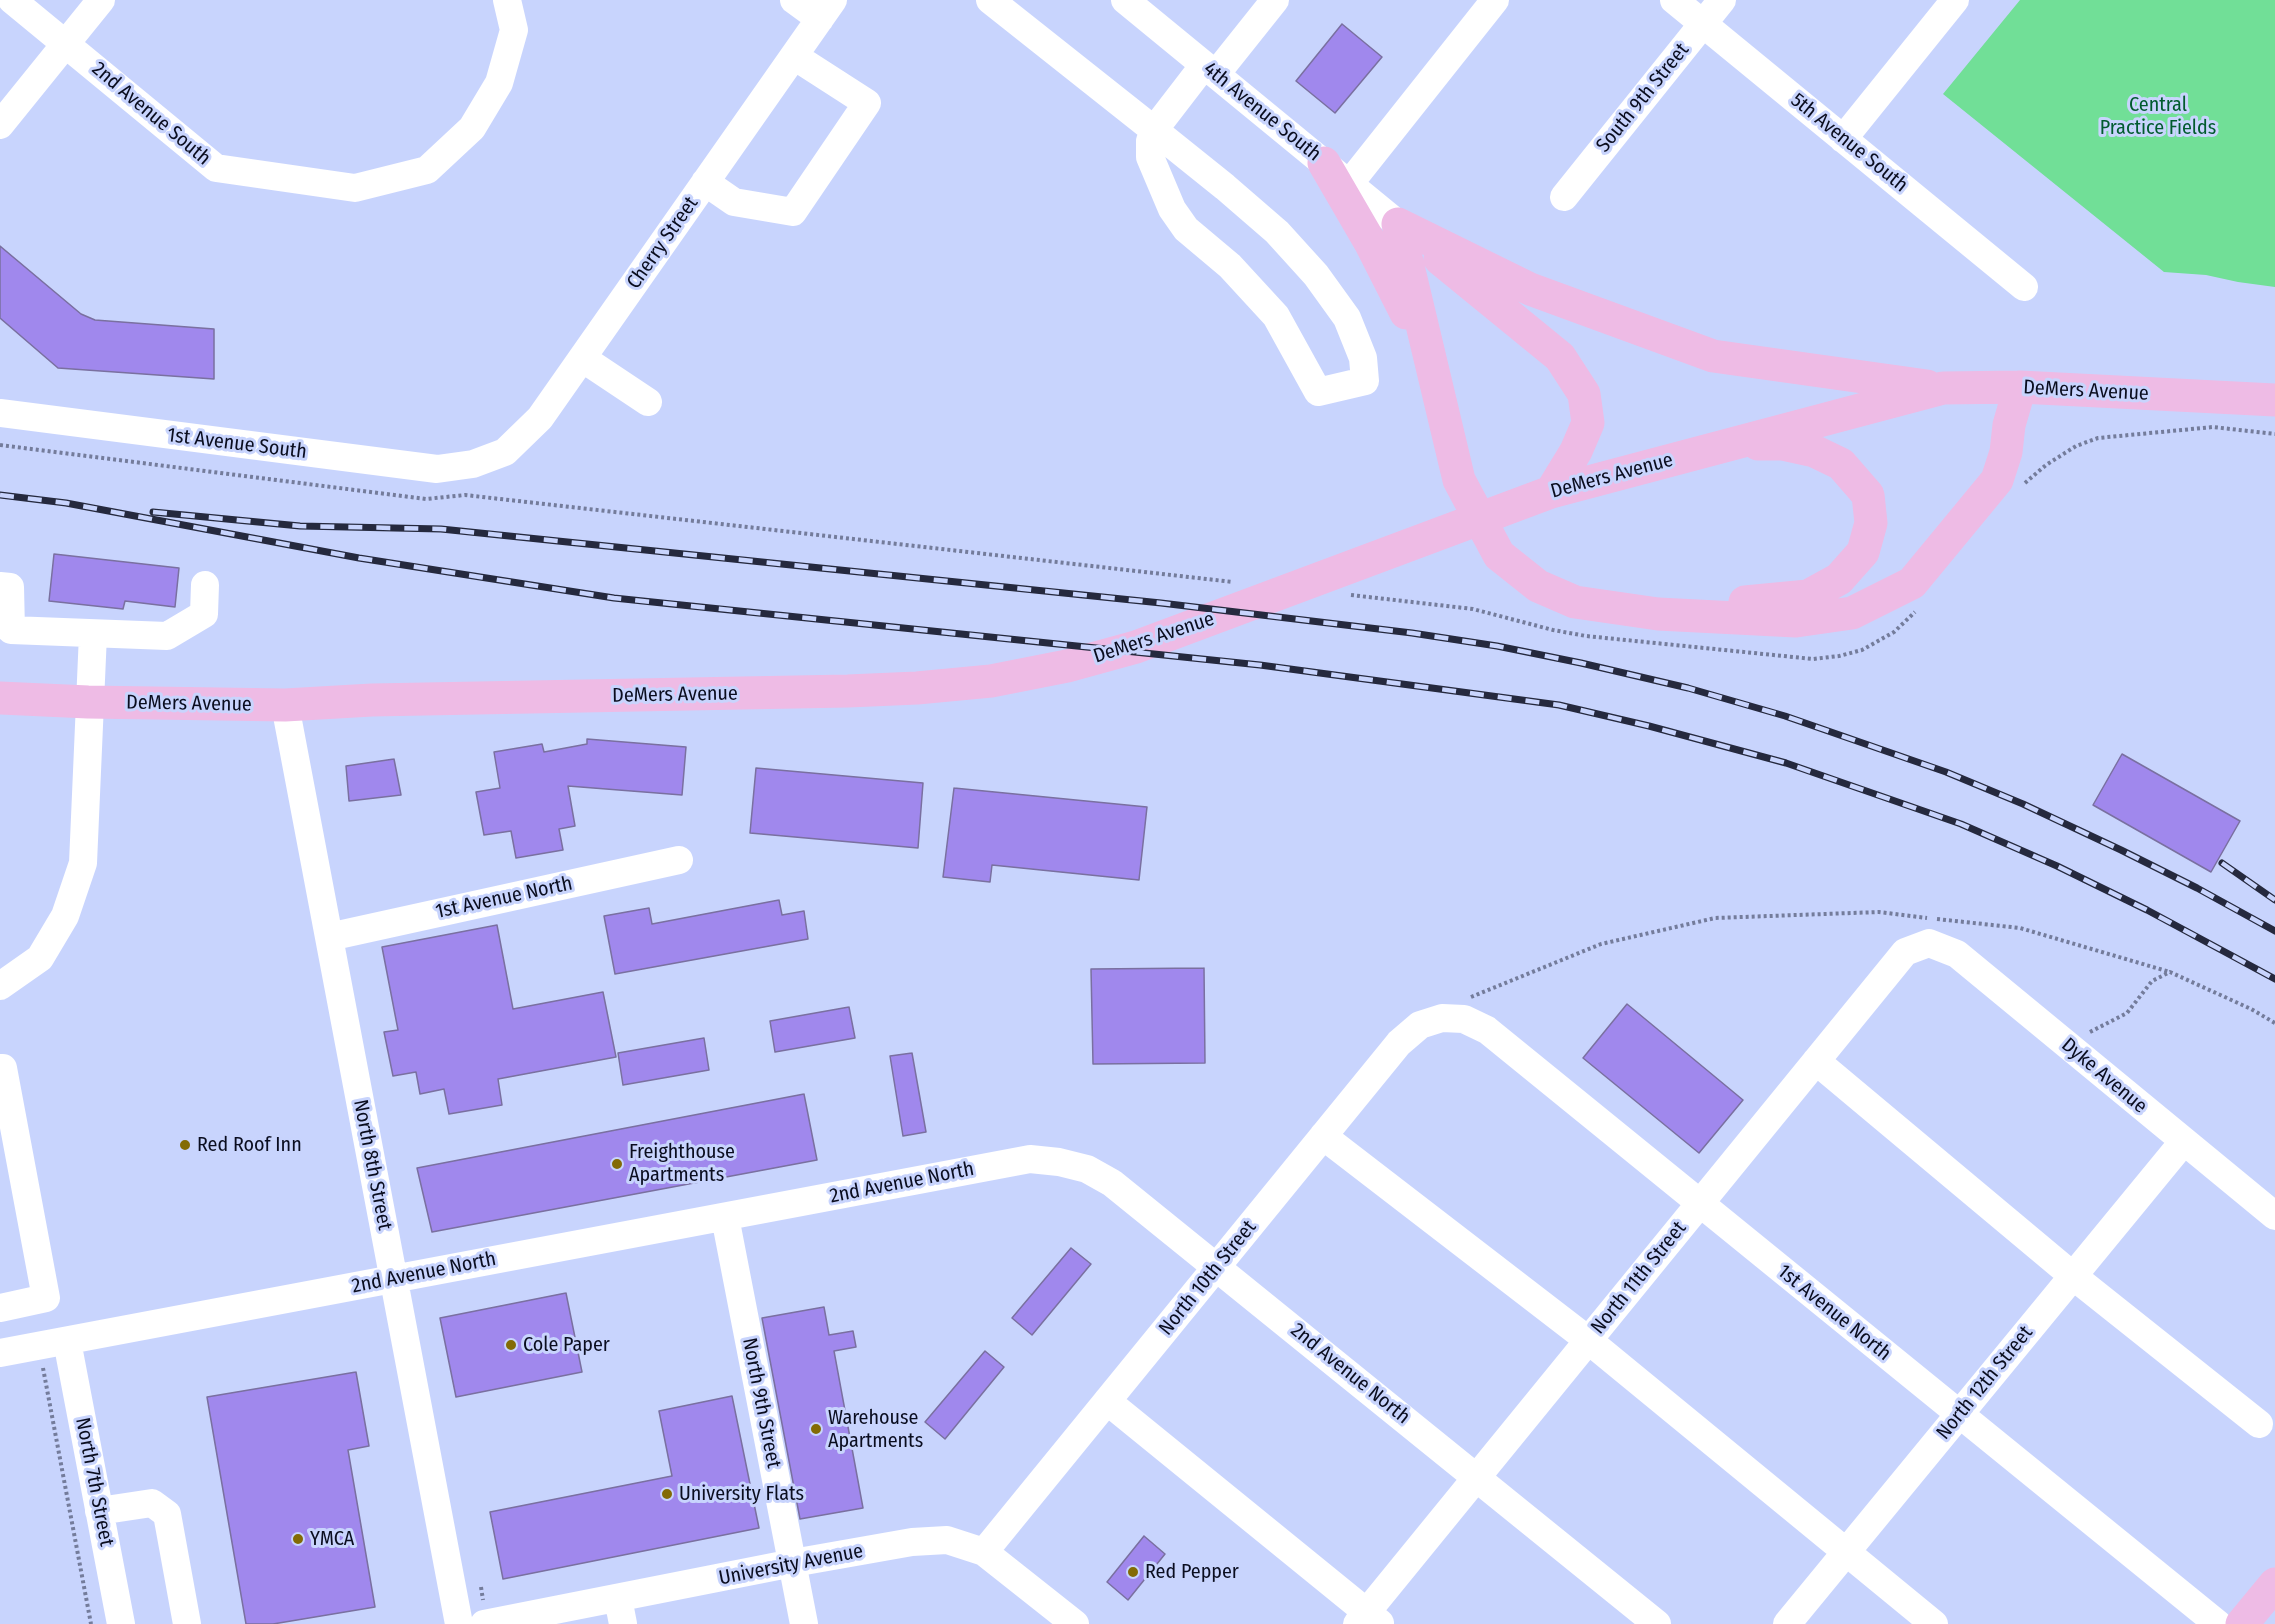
<!DOCTYPE html>
<style>
body{margin:0}
canvas{display:block;background:#c8d4fd}
</style>
<canvas width="2275" height="1624"></canvas>
<script>
const ctx = document.querySelector('canvas').getContext('2d');
ctx.lineJoin = 'round';
function fill(path, color) {
  ctx.fillStyle = color;
  ctx.fill(path, 'evenodd');
}
function toPath(rows) {
  const path = new Path2D();
  for (const r of rows) {
    path.moveTo(r[0], r[1]);
    for (let i = 2; i < r.length; i += 2) path.lineTo(r[i], r[i + 1]);
  }
  return path;
}
function stroke(path, color, width, dash) {
  ctx.strokeStyle = color;
  ctx.lineWidth = width;
  ctx.lineCap = dash ? 'butt' : 'round';
  ctx.setLineDash(dash || []);
  ctx.stroke(path);
}
function label(font, color, halo, rows, align = 'center') {
  ctx.font = font + ' "Fira Sans Condensed",sans-serif';
  ctx.lineWidth = 6;
  ctx.setLineDash([]);
  ctx.textBaseline = 'middle';
  ctx.strokeStyle = halo;
  ctx.fillStyle = color;
  for (const [text, x, y, turn = 0] of rows) {
    ctx.save();
    ctx.translate(x, y);
    ctx.rotate((+turn || 0) * Math.PI / 180);
    ctx.textAlign = isNaN(turn) ? turn : align;
    if (halo) ctx.strokeText(text, 0, 0);
    ctx.fillText(text, 0, 0);
    ctx.restore();
  }
}
const green = toPath([
 [2020,0,2275,0,2275,287,2238,282,2206,275,2164,272,1943,94]
]);
const building = toPath([
 [1342,24,1382,57,1335,113,1296,81,1342,24],
 [0,246,81,314,95,320,214,329,214,379,58,368,0,318,0,246],
 [54,554,179,568,175,607,125,601,123,609,49,601,54,554],
 [587,739,686,747,682,795,568,786,575,826,559,829,563,850,516,858,511,831,484,835,476,792,500,788,494,752,542,744,544,752,587,744,587,739],
 [2122,754,2240,821,2211,872,2093,805,2122,754],
 [394,759,401,795,349,801,346,766,394,759],
 [756,768,923,783,918,848,750,833,756,768],
 [954,788,1147,807,1139,880,992,865,990,882,943,877,954,788],
 [779,900,782,915,804,911,808,939,615,974,604,916,649,908,652,924,779,900],
 [497,925,513,1009,603,992,616,1057,498,1079,502,1105,449,1114,444,1089,420,1094,416,1072,393,1076,384,1032,398,1030,382,947,497,925],
 [1204,968,1205,1063,1093,1064,1091,969,1204,968],
 [1627,1004,1743,1100,1699,1153,1583,1058,1627,1004],
 [849,1007,855,1038,775,1052,770,1021,849,1007],
 [704,1038,709,1070,623,1085,618,1053,704,1038],
 [912,1053,926,1132,903,1136,890,1056,912,1053],
 [804,1094,817,1160,432,1232,417,1168,804,1094],
 [1071,1248,1091,1264,1032,1335,1012,1318,1071,1248],
 [566,1293,582,1372,456,1397,440,1318,566,1293],
 [824,1307,829,1335,853,1331,856,1347,834,1351,863,1508,800,1519,762,1318,824,1307],
 [985,1351,1004,1367,945,1439,925,1422,985,1351],
 [356,1372,369,1446,348,1450,375,1607,273,1624,246,1624,207,1397,356,1372],
 [732,1396,759,1528,503,1579,490,1512,672,1476,659,1411,732,1396],
 [1144,1536,1165,1554,1128,1600,1107,1582,1144,1536]
]);
const path = toPath([
 [0,445,426,499,465,495,1233,582],
 [2025,483,2046,465,2076,446,2098,438,2213,427,2275,434],
 [1351,595,1473,609,1553,630,1586,636,1813,659,1839,656,1862,650,1894,632,1915,612],
 [1937,919,2020,928,2170,972],
 [1471,997,1601,944,1715,918,1879,912,1927,918],
 [2090,1032,2127,1013,2152,981,2170,972,2251,1009,2275,1023],
 [43,1368,91,1624],
 [481,1587,483,1600]
]);
const minor = toPath([
 [12,0,216,168,355,188,427,170,472,128,499,83,514,30,507,0],
 [794,0,820,19],
 [990,0,1154,130,1225,187,1277,232,1316,275,1347,318,1363,358,1365,381,1318,392,1276,316,1230,266,1186,229,1172,209,1150,157,1150,141,1154,130,1204,65],
 [1125,0,1398,224],
 [1674,0,2024,287],
 [1216,74,1275,0],
 [0,125,101,0],
 [1843,139,1955,0],
 [705,182,734,202,793,212,867,103,794,56],
 [1349,184,1495,0],
 [1564,197,1722,0],
 [582,358,648,402],
 [0,413,437,469,473,464,505,452,540,418,833,0],
 [0,586,10,587,11,630,167,636,204,614,205,585],
 [285,705,459,1624],
 [329,937,679,860],
 [0,986,40,958,65,916,83,863,93,634],
 [1816,1061,2073,1276,2259,1424],
 [0,1068,3,1068,46,1298,0,1308],
 [1323,1136,1588,1340,1934,1624],
 [725,1217,804,1624],
 [67,1341,121,1624],
 [0,1353,1030,1159,1059,1162,1087,1169,1112,1183,1657,1624],
 [1107,1401,1380,1623],
 [99,1511,152,1503,167,1514,187,1624],
 [984,1552,1399,1043,1420,1025,1442,1018,1464,1019,1487,1030,2218,1624],
 [618,1598,623,1624],
 [484,1624,793,1563,912,1542,947,1540,984,1552,1075,1624],
 [1357,1624,1905,952,1929,943,1957,954,2275,1216],
 [1787,1624,2184,1141]
]);
const major = toPath([
 [1324,163,1371,244,1406,313],
 [1398,224,1459,480,1499,555,1538,586,1575,602,1658,614,1796,621,1852,613,1912,583,1997,480,2006,452,2009,425,2020,387],
 [1398,224,1530,289,1713,356,1927,386],
 [1440,259,1560,357,1584,394,1588,423,1576,451,1551,492],
 [1745,602,1808,596,1839,579,1863,552,1871,523,1868,495,1841,464,1814,451,1782,444,1758,444],
 [0,698,88,702,285,705,372,700,848,691,917,688,991,681,1067,666,1136,647,1551,492,1943,388,2020,387,2275,400],
 [2242,1624,2275,1584]
]);
const rail = toPath([
 [0,495,66,503,359,558,614,598,1260,665,1559,705,1649,726,1786,763,1961,824,2057,866,2147,910,2275,979],
 [153,512,300,526,441,529,1161,603,1412,633,1497,646,1581,663,1688,688,1785,716,1946,772,2023,804,2121,850,2197,888,2275,931],
 [2222,863,2275,900]
]);
const markers = [
 [185,1145,6,"#836b05"],
 [617,1164,6,"#836b05"],
 [511,1345,6,"#836b05"],
 [816,1429,6,"#836b05"],
 [667,1494,6,"#836b05"],
 [298,1539,6,"#836b05"],
 [1133,1572,6,"#836b05"]
];
const streetNames = [
 ["South 9th Street",1643,98,-51],
 ["4th Avenue South",1262,112,39],
 ["2nd Avenue South",151,114,40],
 ["5th Avenue South",1849,143,39],
 ["Cherry Street",663,243,-55],
 ["DeMers Avenue",2086,391,3],
 ["1st Avenue South",237,444,7],
 ["DeMers Avenue",1612,476,-15],
 ["DeMers Avenue",1154,638,-18],
 ["DeMers Avenue",675,695,-1],
 ["DeMers Avenue",189,704,1],
 ["1st Avenue North",504,898,-12],
 ["Dyke Avenue",2104,1076,40],
 ["North 8th Street",372,1165,79],
 ["2nd Avenue North",902,1183,-11],
 ["2nd Avenue North",424,1273,-11],
 ["North 10th Street",1208,1278,-51],
 ["North 11th Street",1639,1278,-51],
 ["1st Avenue North",1834,1313,39],
 ["2nd Avenue North",1350,1374,39],
 ["North 12th Street",1985,1383,-51],
 ["North 9th Street",761,1403,79],
 ["North 7th Street",94,1482,79],
 ["University Avenue",791,1565,-11]
];
const parkNames = [
 ["Central",2158,105],
 ["Practice Fields",2158,128]
];
const poiNames = [
 ["Red Roof Inn",197,1145],
 ["Freighthouse",629,1152],
 ["Apartments",629,1175],
 ["Cole Paper",523,1345],
 ["Warehouse",828,1418],
 ["Apartments",828,1441],
 ["University Flats",679,1494],
 ["YMCA",310,1539],
 ["Red Pepper",1145,1572]
];
fill(green, '#71df97');
fill(building, '#a088ed');
stroke(building, '#7a70a0', 1.5);
stroke(path, '#747c9b', 4, [3, 3]);
stroke(minor, '#fff', 28);
stroke(major, '#eebbe5', 33);
stroke(rail, '#25293e', 7);
stroke(rail, '#c8d4fd', 4.5, [14]);
for (const [x, y, r, color] of markers) {
  const dot = new Path2D();
  dot.arc(x, y, r, 0, 2 * Math.PI);
  ctx.fillStyle = color;
  ctx.fill(dot);
  stroke(dot, '#c8d4fd', 2);
}
label('20px', '#0a0d1f', '#c8d4fd', streetNames);
label('20px', '#015b2e', '#c8d4fd', parkNames);
label('20px', '#0a0d1f', '#c8d4fd', poiNames, 'left');
</script>
